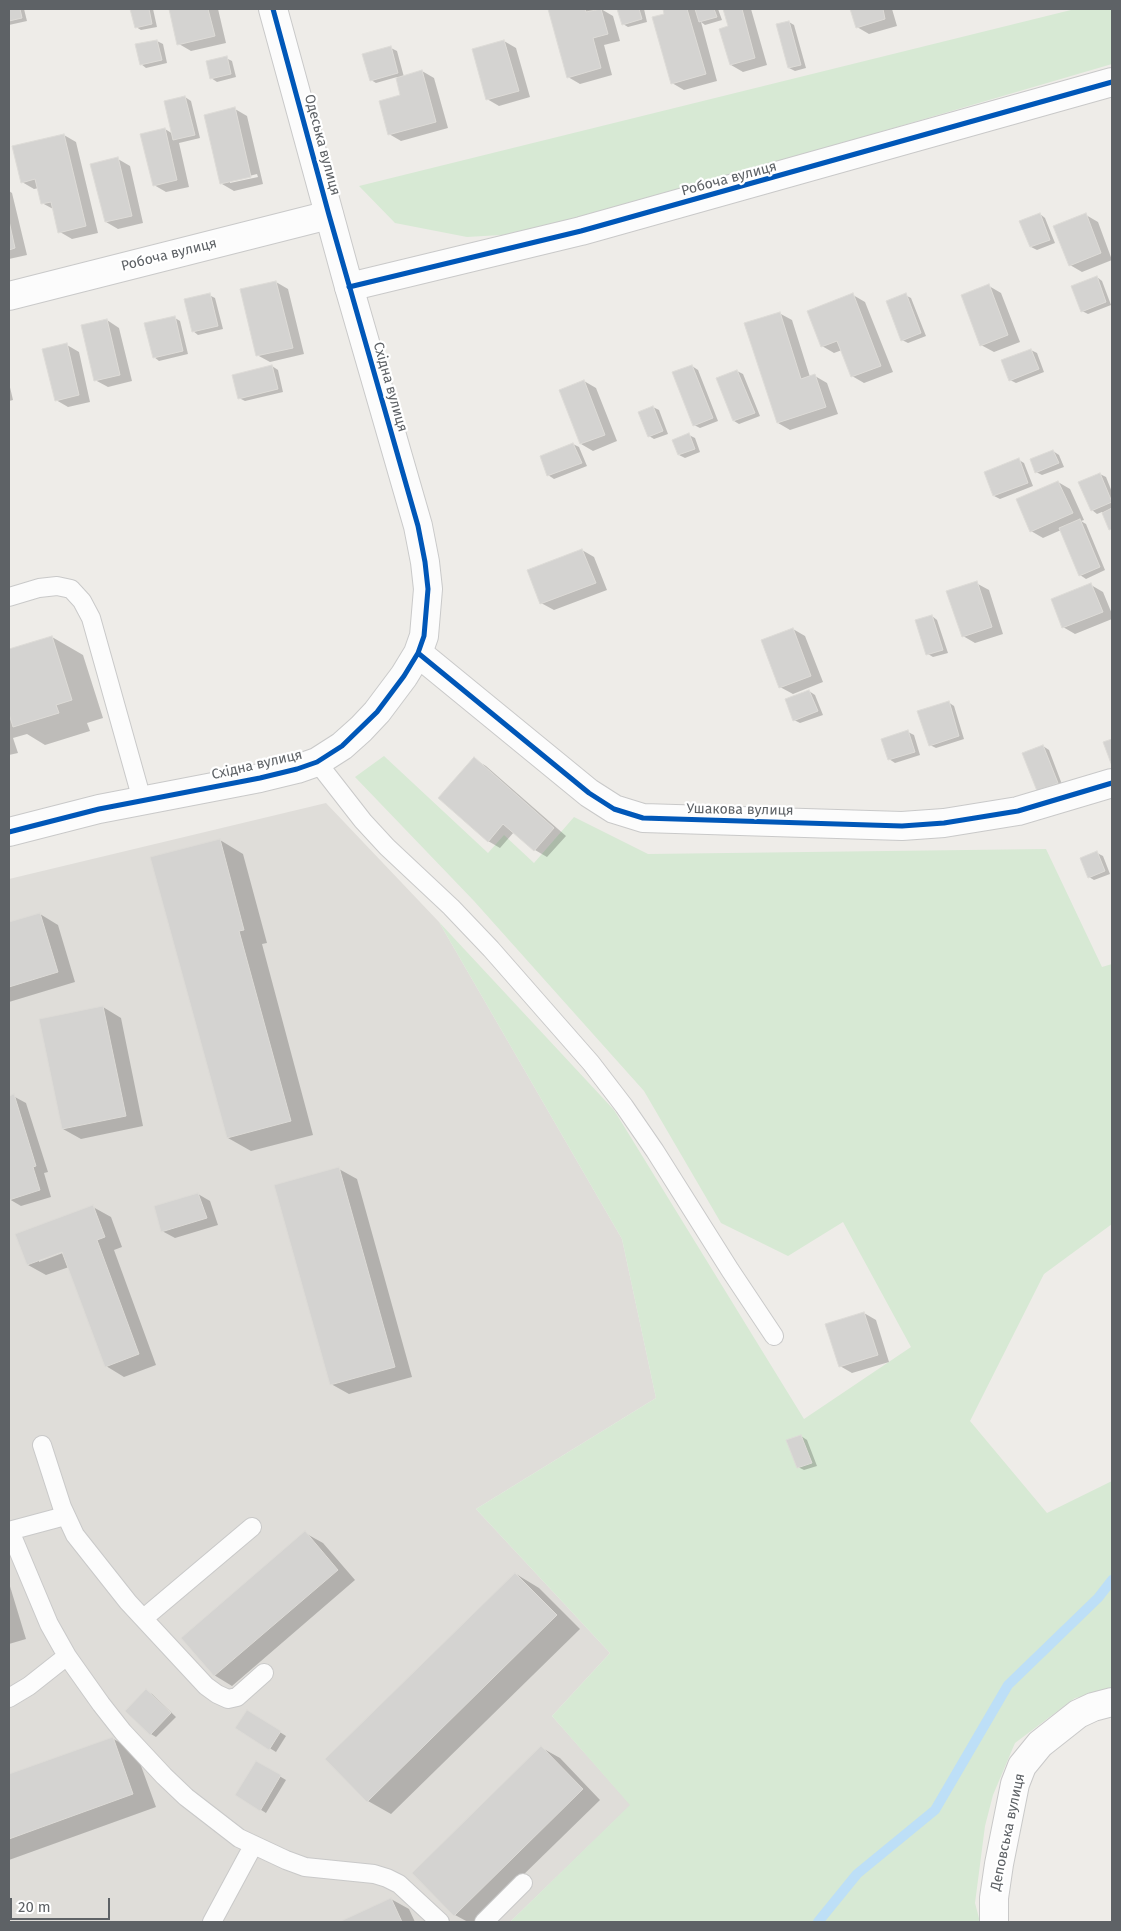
<!DOCTYPE html>
<meta charset="utf-8">
<style>
body{margin:0}
#map{position:relative;width:1121px;height:1931px;overflow:hidden;background:#eeece8;font-family:"Fira Sans",sans-serif}
canvas{display:block}
.frame{position:absolute;inset:0;border:10px solid #5e6266;pointer-events:none}
.scale{position:absolute;left:10px;top:1898px;width:100px;height:22px;box-sizing:border-box;border:2px solid #5e6266;border-top:0;padding-left:6px;font-size:15px;line-height:18px;white-space:nowrap;color:#5e6266;-webkit-text-stroke:4px #fff;paint-order:stroke}
</style>
<div id="map">
<canvas width="1121" height="1931"></canvas>
<div class="frame"></div>
<div class="scale">20 m</div>
</div>
<script>
const ctx = document.querySelector('canvas').getContext('2d');
ctx.lineJoin = 'round';
function fill(path, color) {
  ctx.fillStyle = color;
  ctx.fill(path, 'evenodd');
}
function toPath(rows) {
  const path = new Path2D();
  for (const r of rows) {
    path.moveTo(r[0], r[1]);
    for (let i = 2; i < r.length; i += 2) path.lineTo(r[i], r[i + 1]);
  }
  return path;
}
function stroke(path, color, width, dash) {
  ctx.strokeStyle = color;
  ctx.lineWidth = width;
  ctx.lineCap = dash ? 'butt' : 'round';
  ctx.setLineDash(dash || []);
  ctx.stroke(path);
}
function label(font, color, halo, rows, align = 'center') {
  ctx.font = font + ' "Fira Sans",sans-serif';
  ctx.lineWidth = 4.5;
  ctx.setLineDash([]);
  ctx.textBaseline = 'middle';
  ctx.strokeStyle = halo;
  ctx.fillStyle = color;
  for (const [text, x, y, turn = 0] of rows) {
    ctx.save();
    ctx.translate(x, y);
    ctx.rotate((+turn || 0) * Math.PI / 180);
    ctx.textAlign = isNaN(turn) ? turn : align;
    if (halo) ctx.strokeText(text, 0, 0);
    ctx.fillText(text, 0, 0);
    ctx.restore();
  }
}
const industrial = toPath([
 [326,803,439,922,622,1239,656,1398,476,1509,610,1653,552,1716,631,1805,510,1922,9,1922,9,879]
]);
const green = toPath([
 [1075,9,1112,9,1112,64,535,233,467,237,395,223,359,186],
 [384,756,488,853,504,835,534,863,574,817,648,854,1046,849,1102,967,1112,964,1112,1224,1044,1274,970,1421,1047,1513,1112,1481,1112,1692,1075,1698,1015,1743,993,1795,985,1826,975,1903,980,1922,510,1922,630,1805,552,1716,610,1653,476,1509,656,1398,622,1239,439,922,614,1110,804,1419,911,1347,843,1222,788,1256,721,1223,644,1091,474,901,355,777]
]);
const shadow = toPath([
 [9,9,24,9,27,21,9,25],
 [131,9,153,9,157,27,141,30,136,27],
 [170,9,218,9,226,43,191,51,179,44],
 [549,9,594,9,595,11,601,9,613,16,620,41,604,45,612,75,580,84,568,77],
 [618,9,644,9,647,22,628,27,623,24],
 [664,9,718,9,722,20,705,25,701,22,717,81,684,90,672,83],
 [724,9,751,9,767,65,743,72,731,65,729,27],
 [852,9,892,9,897,26,869,34,857,27],
 [789,22,794,25,806,68,795,71,789,68],
 [157,41,163,44,167,63,146,68,141,64],
 [504,41,516,48,530,97,499,106,487,99],
 [391,48,397,51,404,77,422,71,434,78,448,128,401,141,389,134,402,96,397,77,376,83,371,80],
 [226,58,232,61,236,77,217,82,211,78],
 [185,97,191,101,200,138,179,143,189,187,166,192,154,185,165,129,173,134],
 [235,109,247,116,263,184,234,191,222,184],
 [257,174,258,177,230,183,230,181],
 [64,135,76,142,98,233,72,239,60,232,55,210,42,203,39,188,34,189,22,182],
 [118,159,130,166,143,223,118,229,106,222],
 [9,191,12,193,27,255,9,259],
 [1040,214,1045,218,1055,243,1037,250,1031,247],
 [1086,215,1098,222,1112,260,1082,272,1070,265],
 [1097,277,1102,281,1111,305,1088,314,1082,311],
 [276,282,288,289,304,354,270,362,257,355],
 [989,286,1001,293,1020,342,994,352,981,345],
 [209,295,215,298,223,329,198,335,193,331],
 [853,295,865,302,893,372,864,383,852,376,842,350,834,353,822,346],
 [905,295,911,298,926,336,908,343,902,340],
 [779,313,792,320,810,377,815,376,827,383,838,414,790,430,778,423],
 [175,318,180,321,188,354,159,361,154,357],
 [107,320,119,328,132,381,108,387,95,380],
 [67,345,79,352,90,402,68,407,56,400],
 [1031,350,1037,353,1044,372,1016,383,1010,380],
 [272,366,278,370,283,392,245,401,239,398],
 [692,366,698,370,718,421,700,428,694,425],
 [737,371,743,374,760,416,739,424,734,421],
 [584,381,596,388,617,441,593,451,581,444],
 [9,383,13,400,9,401],
 [653,407,659,410,668,434,654,439,649,436],
 [689,435,695,438,700,452,685,458,679,455],
 [573,444,579,447,587,466,554,479,548,475],
 [1053,451,1059,455,1064,467,1042,475,1036,472],
 [1019,460,1024,463,1033,486,1000,499,994,496,985,472],
 [1100,474,1106,477,1112,492,1112,530,1102,512,1097,514,1092,510],
 [1058,482,1070,489,1084,520,1081,521,1086,524,1105,570,1086,579,1080,575,1061,530,1043,538,1031,531],
 [582,550,594,557,607,590,554,610,541,603],
 [976,583,989,590,1003,634,975,643,963,636],
 [1091,585,1103,592,1112,614,1112,619,1075,634,1063,627],
 [932,616,937,620,948,653,933,657,928,654],
 [793,629,805,636,823,682,793,694,780,687],
 [52,637,83,655,103,718,87,723,90,731,45,745,27,734,13,738,18,753,9,755,9,650],
 [809,691,815,695,823,715,800,723,794,720],
 [948,702,954,706,964,739,936,748,930,745],
 [908,732,914,735,920,755,895,763,889,759],
 [1043,746,1049,750,1063,787,1044,794,1038,791],
 [474,759,486,766,566,836,547,857,535,850,514,832,500,848,488,841],
 [220,840,243,854,267,943,262,944,313,1135,251,1151,228,1138],
 [1097,853,1103,856,1110,874,1094,880,1089,877],
 [40,914,58,925,75,982,9,1002,9,924],
 [103,1007,121,1018,143,1126,81,1139,63,1129],
 [13,1096,26,1103,48,1172,44,1173,51,1197,21,1206,9,1199,9,1097],
 [339,1169,357,1179,412,1377,349,1394,331,1384],
 [198,1194,210,1201,218,1225,175,1238,162,1231],
 [93,1207,111,1217,122,1247,114,1250,156,1365,124,1377,106,1366,69,1267,46,1275,28,1265],
 [67,1249,68,1251,39,1262,39,1260],
 [864,1313,876,1320,889,1362,852,1373,840,1366],
 [801,1436,807,1440,817,1466,804,1470,798,1467],
 [305,1533,323,1543,355,1580,232,1686,214,1675],
 [516,1574,539,1588,580,1629,391,1814,368,1801],
 [9,1583,26,1639,9,1644],
 [146,1691,152,1694,176,1717,156,1737,151,1734],
 [247,1711,286,1736,276,1752,237,1728],
 [112,1738,136,1752,156,1807,9,1860,9,1775],
 [542,1748,560,1758,600,1800,475,1922,468,1922,455,1915],
 [256,1762,286,1780,266,1813,237,1795],
 [391,1899,409,1909,415,1922,342,1922]
]);
const stream = toPath([
 [818,1922,857,1874,935,1810,1008,1685,1098,1598,1112,1580]
]);
const building = toPath([
 [9,9,20,9,22,18,9,21,9,9],
 [130,9,149,9,152,24,135,28,130,9],
 [169,9,208,9,215,36,177,45,169,9],
 [548,9,585,9,586,12,601,9,608,34,593,38,601,68,567,78,548,9],
 [617,9,639,9,642,19,622,25,617,9],
 [663,9,687,9,706,74,671,84,652,17,664,14,663,9],
 [695,9,714,9,717,17,699,22,695,9],
 [723,9,742,9,755,58,730,65,719,29,728,26,723,9],
 [850,9,883,9,885,19,856,28,850,9],
 [789,21,801,65,788,68,776,24,789,21],
 [157,40,162,60,140,65,135,44,157,40],
 [504,40,519,91,486,100,472,49,504,40],
 [391,46,398,73,370,81,362,54,391,46],
 [227,56,231,74,210,79,206,61,227,56],
 [422,70,436,122,388,135,379,101,400,95,396,78,422,70],
 [185,96,195,135,173,140,164,101,185,96],
 [235,107,251,177,220,184,204,115,235,107],
 [165,128,177,180,153,186,140,134,165,128],
 [64,134,86,226,58,233,51,202,41,204,35,179,21,183,12,146,64,134],
 [118,157,132,216,105,222,90,164,118,157],
 [1040,213,1050,240,1030,247,1019,221,1040,213],
 [1086,213,1101,253,1069,266,1053,226,1086,213],
 [9,221,15,248,9,250,9,221],
 [1097,276,1106,302,1081,312,1071,286,1097,276],
 [276,281,293,348,256,356,240,289,276,281],
 [989,284,1008,335,980,346,961,295,989,284],
 [210,293,218,326,192,332,184,299,210,293],
 [853,293,881,366,851,377,837,341,821,347,807,311,853,293],
 [906,293,921,333,901,341,886,301,906,293],
 [780,312,801,379,815,374,826,407,777,423,744,323,780,312],
 [175,316,183,351,153,358,144,323,175,316],
 [107,319,120,375,94,381,81,325,107,319],
 [67,343,79,395,55,401,42,349,67,343],
 [1031,349,1039,369,1009,381,1001,360,1031,349],
 [272,365,278,389,238,399,232,375,272,365],
 [692,365,713,418,693,426,672,372,692,365],
 [737,370,755,413,733,421,716,378,737,370],
 [584,380,605,435,580,444,559,390,584,380],
 [653,406,663,431,648,437,638,412,653,406],
 [689,433,695,449,678,455,672,440,689,433],
 [573,443,582,463,547,476,540,456,573,443],
 [1053,450,1059,463,1035,473,1030,459,1053,450],
 [1019,458,1028,483,993,496,984,472,1019,458],
 [1100,473,1112,502,1091,511,1078,482,1100,473],
 [1058,481,1073,513,1030,532,1016,499,1058,481],
 [1112,508,1112,529,1109,530,1102,513,1112,508],
 [1080,519,1100,567,1079,576,1059,528,1080,519],
 [582,549,596,583,540,604,527,570,582,549],
 [977,581,992,627,962,637,946,591,977,581],
 [1091,583,1103,612,1062,628,1051,599,1091,583],
 [932,615,943,650,926,655,915,620,932,615],
 [793,628,811,676,779,688,761,640,793,628],
 [52,636,72,700,56,705,59,713,13,727,9,714,9,649,52,636],
 [809,690,818,711,793,721,785,699,809,690],
 [949,701,959,736,929,746,917,711,949,701],
 [908,730,915,752,888,760,881,739,908,730],
 [1112,739,1112,766,1103,742,1112,739],
 [1043,745,1058,783,1037,791,1022,753,1043,745],
 [474,757,554,828,534,851,503,824,488,842,438,798,474,757],
 [220,839,244,930,239,931,291,1121,227,1138,150,857,220,839],
 [1097,851,1105,871,1088,878,1080,858,1097,851],
 [40,913,58,972,9,987,9,922,40,913],
 [103,1006,126,1116,62,1129,39,1019,103,1006],
 [14,1094,36,1166,33,1167,40,1190,9,1200,9,1096,14,1094],
 [339,1167,395,1367,330,1385,274,1185,339,1167],
 [198,1193,207,1218,161,1232,154,1206,198,1193],
 [93,1205,105,1237,97,1240,139,1354,105,1367,62,1252,27,1265,15,1234,93,1205],
 [864,1312,878,1355,839,1367,825,1324,864,1312],
 [801,1435,812,1463,797,1468,786,1440,801,1435],
 [305,1531,338,1570,214,1676,181,1638,305,1531],
 [515,1573,557,1615,367,1802,325,1759,515,1573],
 [146,1689,171,1713,150,1735,125,1711,146,1689],
 [247,1710,281,1731,269,1750,235,1728,247,1710],
 [113,1737,133,1794,9,1839,9,1774,113,1737],
 [541,1746,583,1789,454,1916,412,1873,541,1746],
 [256,1761,281,1775,260,1811,235,1795,256,1761],
 [391,1898,402,1922,339,1922,391,1898]
]);
const service = toPath([
 [9,597,39,588,57,586,71,589,82,601,91,618,142,800],
 [317,762,363,821,387,847,451,907,491,949,591,1063,624,1106,655,1151,730,1270,774,1336],
 [42,1445,62,1507,75,1535,128,1602,206,1686,217,1694,228,1699,237,1697,264,1673],
 [9,1531,65,1516],
 [10,1531,49,1624,67,1656,101,1704,123,1732,164,1776,186,1797,239,1838,286,1860,305,1867,374,1874,387,1878,399,1884,440,1922],
 [144,1618,252,1527],
 [9,1698,29,1686,67,1656],
 [212,1922,253,1846],
 [484,1922,523,1883]
]);
const minor = toPath([
 [9,296,329,215],
 [418,653,589,793,614,809,643,818,902,826,944,823,1018,811,1112,783],
 [9,832,99,809,260,778,297,769,317,762,342,746,361,729,377,712,404,676,418,653,424,636,428,589,425,562,418,526,349,287],
 [994,1922,994,1898,999,1864,1015,1784,1022,1766,1040,1744,1078,1714,1093,1707,1112,1702]
]);
const tertiary = toPath([
 [273,9,349,287,581,231,1112,82]
]);
const cycleway = toPath([
 [349,287,581,231,1112,82],
 [418,653,589,793,614,809,643,818,902,826,944,823,1018,811,1112,783],
 [9,832,99,809,260,778,297,769,317,762,342,746,377,712,404,676,418,653,424,636,428,589,425,562,418,526,329,215,273,9]
]);
const streetNames = [
 ["Одеська вулиця",322,145,75],
 ["Робоча вулиця",729,179,-15],
 ["Робоча вулиця",169,255,-14],
 ["Східна вулиця",390,387,74],
 ["Східна вулиця",257,765,-13],
 ["Ушакова вулиця",740,810,1],
 ["Деповська вулиця",1008,1832,-78]
];
fill(industrial, '#dfddd9');
fill(green, '#d7e9d4');
fill(shadow, '#0003');
stroke(stream, '#bddff7', 10);
fill(building, '#d4d3d1');
stroke(building, '#dddbd7', 1);
stroke(service, '#c9c9c9', 20);
stroke(minor, '#c9c9c9', 30);
stroke(tertiary, '#c9c9c9', 30);
stroke(service, '#fcfcfc', 18);
stroke(minor, '#fcfcfc', 28);
stroke(tertiary, '#fcfcfc', 28);
stroke(cycleway, '#0057b8', 5);
label('14px', '#5e6266', '#fff', streetNames);
</script>
